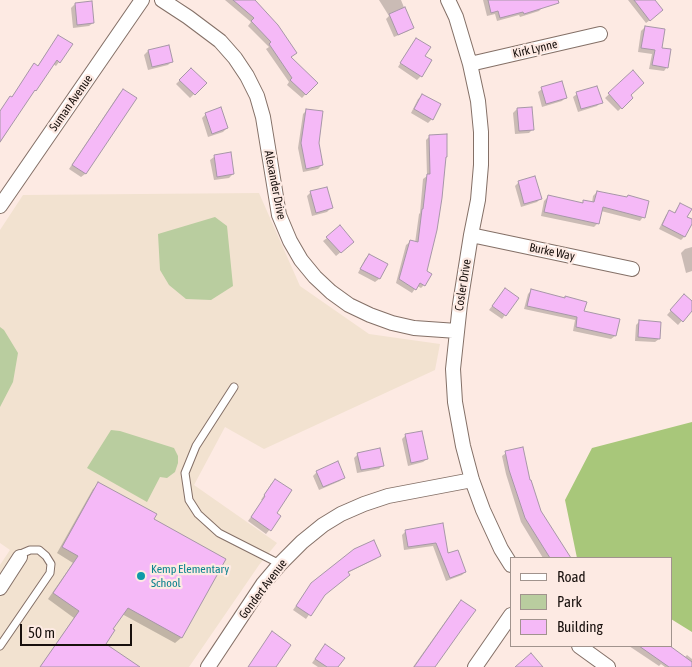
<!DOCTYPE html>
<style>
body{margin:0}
#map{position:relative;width:692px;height:667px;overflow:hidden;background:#fdeae3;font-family:"Asap Condensed",sans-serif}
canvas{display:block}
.legend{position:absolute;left:510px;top:557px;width:162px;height:90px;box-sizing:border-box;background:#fdeae3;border:1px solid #a1938d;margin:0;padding:6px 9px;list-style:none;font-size:15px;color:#18100d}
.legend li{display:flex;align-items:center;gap:10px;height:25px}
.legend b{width:25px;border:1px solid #a1938d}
.scale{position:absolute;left:20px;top:624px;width:112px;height:22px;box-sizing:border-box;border:2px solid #18100d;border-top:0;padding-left:6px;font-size:15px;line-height:18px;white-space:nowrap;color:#18100d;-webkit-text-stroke:4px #fdeae3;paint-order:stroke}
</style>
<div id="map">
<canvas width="692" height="667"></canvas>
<ul class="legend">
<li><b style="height:6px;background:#fff"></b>Road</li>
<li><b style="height:14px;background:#b9cd9f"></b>Park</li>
<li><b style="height:14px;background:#f5b9f7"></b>Building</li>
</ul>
<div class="scale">50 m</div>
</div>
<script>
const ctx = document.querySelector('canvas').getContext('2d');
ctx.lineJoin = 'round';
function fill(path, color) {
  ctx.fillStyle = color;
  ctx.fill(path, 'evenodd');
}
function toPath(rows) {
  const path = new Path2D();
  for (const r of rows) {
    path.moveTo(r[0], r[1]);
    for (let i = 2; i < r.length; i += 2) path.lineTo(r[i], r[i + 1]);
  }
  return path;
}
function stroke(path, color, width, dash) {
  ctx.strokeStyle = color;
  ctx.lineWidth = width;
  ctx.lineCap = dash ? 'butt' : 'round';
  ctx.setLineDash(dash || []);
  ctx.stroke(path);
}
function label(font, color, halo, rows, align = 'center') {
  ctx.font = font + ' "Asap Condensed",sans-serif';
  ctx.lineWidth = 4.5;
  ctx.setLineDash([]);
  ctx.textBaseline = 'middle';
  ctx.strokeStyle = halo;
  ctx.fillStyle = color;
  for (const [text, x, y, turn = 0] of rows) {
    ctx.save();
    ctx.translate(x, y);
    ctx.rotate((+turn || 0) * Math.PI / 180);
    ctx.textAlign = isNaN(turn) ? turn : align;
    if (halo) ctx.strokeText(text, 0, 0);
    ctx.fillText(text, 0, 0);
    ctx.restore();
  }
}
const education = toPath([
 [259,193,300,286,369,334,440,344,435,370,264,449,225,427,194,485,277,543,259,565,189,667,0,667,0,565,10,550,0,543,0,230,23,195]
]);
const green = toPath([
 [215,217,227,226,233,286,211,300,186,299,169,285,160,270,158,234],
 [0,327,4,330,18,353,13,382,0,407],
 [111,430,120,431,174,448,178,456,178,463,175,472,167,478,160,477,147,502,87,468]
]);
const forest = toPath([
 [692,422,692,632,671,619,671,558,577,558,565,500,592,448]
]);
const shadow = toPath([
 [225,0,253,0,295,53,290,58,316,83,302,98,287,85,289,82,266,49,269,47,248,26,251,22],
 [379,0,401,0,412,27,408,31,394,37,386,19,389,16],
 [483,0,541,0,543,7,539,11,520,17,519,15,497,21,495,14,487,16],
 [628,0,653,0,658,14,646,23],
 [75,4,93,23,89,26,73,28,71,8],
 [645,27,661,49,667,67,664,71,649,69,652,54,638,52,641,31],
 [58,36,59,62,56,66,53,64,7,130,8,130,0,143,0,112,11,98,31,69,37,67,55,40],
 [416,40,424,56,421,76,417,80,398,67,413,43],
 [168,46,172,61,168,65,148,70,144,55,148,51],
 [191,69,205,83,190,98,176,84],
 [633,72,629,96,632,98,618,111,605,98],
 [542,89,566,97,562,101,542,107,538,92],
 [123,90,135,99,85,174,81,177,69,169,119,94],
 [577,94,601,102,597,106,578,112,573,97],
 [422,96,432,119,428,123,411,113,418,99],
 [517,109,533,129,529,133,515,134,513,113],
 [307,110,318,143,322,165,318,169,303,172,298,148,303,114],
 [206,114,227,128,223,132,208,137,202,118],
 [430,136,446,156,425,271,424,285,421,288,417,286,412,293,396,283,406,245,410,242,415,243,419,214,420,213,423,179,427,176,426,140],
 [214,157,233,174,229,178,214,180,210,160],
 [519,182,540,199,537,202,521,207,515,186],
 [311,192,331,208,327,212,312,216,307,196],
 [597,192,643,217,640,221,601,211,598,223,594,227,541,216,544,201,548,197,581,204,584,201,592,203,593,196],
 [680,204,686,218,692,221,684,237,681,240,659,229,666,215,670,211,674,213],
 [327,238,348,246,336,256,323,241],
 [692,247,692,271,686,273,681,253,685,249],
 [369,255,386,264,379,279,375,282,358,273,365,259],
 [532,290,564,299,566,297,583,312,615,336,611,339,573,331,575,320,524,309,528,294],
 [502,293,505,315,502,319,489,310],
 [681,299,692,302,692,309,678,325,667,315],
 [640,321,659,339,655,342,635,341,636,325],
 [406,435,427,459,423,462,408,466,402,439],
 [506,453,529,482,540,512,569,558,543,558,535,545,521,522,506,474,502,456],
 [358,454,383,465,379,469,357,473,354,458],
 [317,472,344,477,340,481,319,490,313,476],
 [275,481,275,513,280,517,266,534,248,521,263,500,261,500,271,484],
 [99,484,152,520,225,559,181,638,175,643,122,614,112,629,104,645,137,667,40,667,74,618,48,599,73,563,57,553,93,489],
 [442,525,447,555,465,572,462,575,446,581,433,546,404,550,402,535,405,532],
 [380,555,376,559,347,573,322,596,306,619,293,610,308,588,312,584],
 [461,601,434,667,413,667,457,605],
 [629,646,667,646,684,658,687,655,692,659,692,667,665,667,661,664,659,666],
 [322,649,337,667,318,667,312,663]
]);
const building = toPath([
 [233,0,255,0,278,25,297,53,291,57,318,83,306,95,290,80,292,78,269,44,271,42,251,21,254,18,233,0],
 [488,0,558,0,559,3,524,14,523,12,500,18,498,11,491,13,488,0],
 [634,0,655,0,663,10,650,21,634,0],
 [92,1,94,23,77,25,75,3,92,1],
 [405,7,414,28,398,35,389,14,405,7],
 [645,26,665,29,662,48,671,49,668,68,652,65,655,50,641,48,645,26],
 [58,35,73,44,60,63,57,60,36,91,35,90,0,142,0,111,10,96,12,97,34,63,38,66,58,35],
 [416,38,431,47,425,56,432,60,422,77,400,63,416,38],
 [169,45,173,62,152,67,148,50,169,45],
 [191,68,207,83,195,95,179,80,191,68],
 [633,70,644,83,631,95,633,98,622,109,608,93,633,70],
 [562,81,567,98,546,104,541,87,562,81],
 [597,86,603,103,581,109,576,92,597,86],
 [123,89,137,98,86,174,72,165,123,89],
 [422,94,441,104,433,120,414,109,422,94],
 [221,107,228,128,212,134,205,113,221,107],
 [532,107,534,130,519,131,517,108,532,107],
 [306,109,323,111,319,143,323,165,306,169,301,143,306,109],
 [447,134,447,157,446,157,442,198,437,230,427,271,432,274,425,286,420,283,416,290,399,279,410,240,418,242,422,209,423,209,427,174,430,174,429,135,447,134],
 [231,152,234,174,217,177,214,155,231,152],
 [535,176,542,199,524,204,518,181,535,176],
 [327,187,333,208,316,213,310,191,327,187],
 [597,191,627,197,628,195,649,201,645,218,603,207,599,224,544,212,548,195,583,203,583,200,594,202,597,191],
 [680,203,692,209,687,217,692,219,692,224,685,237,662,225,669,210,675,213,680,203],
 [340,225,354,242,341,253,326,237,340,225],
 [369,254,388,264,380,279,360,269,369,254],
 [505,288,519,298,506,316,492,306,505,288],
 [531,289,565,298,565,296,587,302,584,311,620,319,616,336,576,327,577,317,527,306,531,289],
 [684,294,692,301,692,311,683,322,670,310,684,294],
 [639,320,661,322,660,339,638,337,639,320],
 [422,431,428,459,411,463,405,434,422,431],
 [523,447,530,480,531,480,541,511,571,558,550,558,525,518,509,470,505,451,523,447],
 [380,448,384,466,361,470,357,453,380,448],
 [338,461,345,478,323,487,316,471,338,461],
 [275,479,292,490,277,513,281,516,271,531,251,517,265,496,264,495,275,479],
 [98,482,157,514,154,519,226,559,182,638,128,608,113,629,115,630,106,644,140,667,40,667,79,611,53,593,78,556,62,547,98,482],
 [443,523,448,553,458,550,466,572,450,578,436,543,408,547,405,530,443,523],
 [374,540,381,556,348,572,350,575,325,595,311,616,296,606,311,583,354,549,374,540],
 [461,600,476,610,462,629,435,667,414,667,461,600],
 [272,631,291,645,276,667,248,667,272,631],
 [325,644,345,658,338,667,327,667,315,659,325,644],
 [639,646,670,646,692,662,692,667,669,667,639,646],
 [531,653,543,667,515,667,531,653]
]);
const lane = toPath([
 [234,387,196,446,185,473,189,500,198,514,219,533,280,564],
 [0,646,50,573,51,564,46,556,39,550,30,550,23,553,20,557]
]);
const street = toPath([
 [162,0,188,17,220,41,235,58,247,76,257,96,263,117,279,215,290,241,301,260,315,277,331,292,349,305,370,315,392,323,414,328,457,331],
 [448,0,456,17,470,64,478,101,481,132,481,165,478,200,471,235,460,304,453,369,455,402,463,446,472,480,483,510,501,549,511,565],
 [470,64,600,34],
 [0,206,142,0],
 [471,235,632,269],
 [0,588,20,557],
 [579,646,608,667],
 [208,667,263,584,280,564,302,542,323,525,341,514,364,504,388,496,472,480],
 [475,667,511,615]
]);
const markers = [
 [141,576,5,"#0f9aa8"]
];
const streetNames = [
 ["Kirk Lynne",535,49,-13],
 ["Suman Avenue",71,103,-55],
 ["Alexander Drive",275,185,79],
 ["Burke Way",552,252,12],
 ["Cosler Drive",463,285,-81],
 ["Gondert Avenue",263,589,-53]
];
const cultureNames = [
 ["Kemp Elementary",151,569],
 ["School",151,583]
];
fill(education, '#f2e2d0');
fill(green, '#b9cd9f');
fill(forest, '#a8c77a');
fill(shadow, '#0003');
fill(building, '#f5b9f7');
stroke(building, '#a797a7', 1);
stroke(lane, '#847067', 9);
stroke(street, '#847067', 16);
stroke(lane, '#fff', 7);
stroke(street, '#fff', 14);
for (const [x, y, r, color] of markers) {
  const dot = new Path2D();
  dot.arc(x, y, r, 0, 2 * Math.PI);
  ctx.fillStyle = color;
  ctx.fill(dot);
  stroke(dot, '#fdeae3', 2);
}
label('12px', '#18100d', '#fdeae3', streetNames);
label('12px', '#0d838f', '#fdeae3', cultureNames, 'left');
</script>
